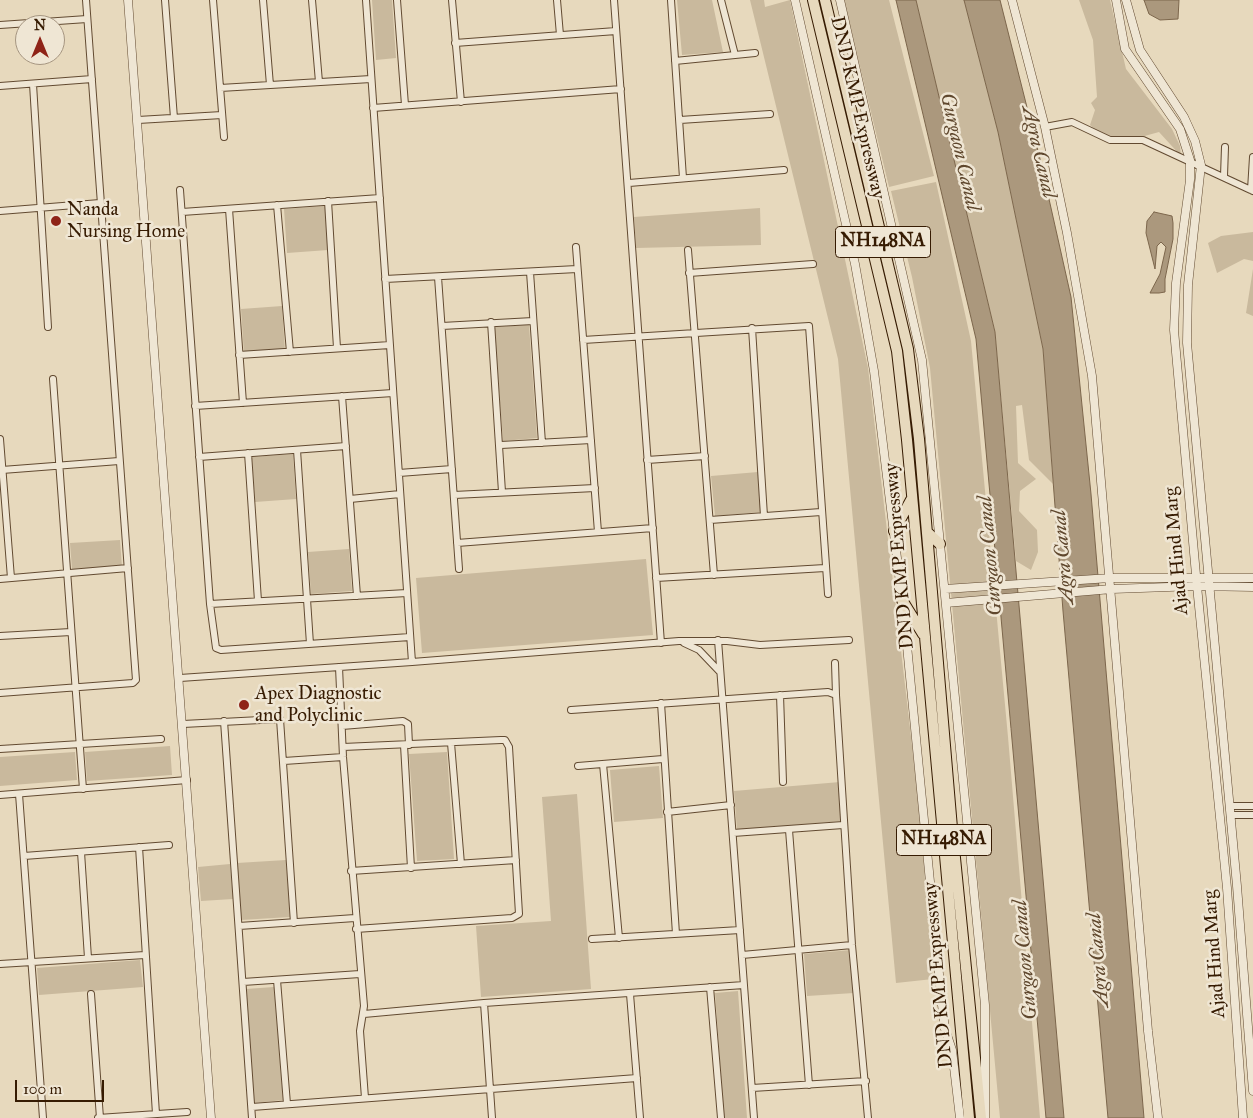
<!DOCTYPE html>
<style>
body{margin:0}
#map{position:relative;width:1253px;height:1118px;overflow:hidden;background:#e7d9bd;font-family:"IM FELL Great Primer",serif}
canvas{display:block}
.north{position:absolute;left:15px;top:15px;width:50px;height:50px;box-sizing:border-box;background:#efe6d4;border:1px solid #a59580;border-radius:50%;rotate:0deg;font-size:14px;font-weight:700;line-height:20px;text-align:center;color:#361b02}
.north::after{content:'';display:block;margin:auto;width:18px;height:22px;background:#8f2418;clip-path:polygon(50% 0,100% 100%,50% 72%,0 100%)}
.scale{position:absolute;left:15px;top:1080px;width:89px;height:22px;box-sizing:border-box;border:2px solid #361b02;border-top:0;padding-left:6px;font-size:15px;line-height:18px;white-space:nowrap;color:#361b02;-webkit-text-stroke:4px #efe6d4;paint-order:stroke}
</style>
<div id="map">
<canvas width="1253" height="1118"></canvas>
<div class="north">N</div>
<div class="scale">100 m</div>
</div>
<script>
const ctx = document.querySelector('canvas').getContext('2d');
ctx.lineJoin = 'round';
function fill(path, color) {
  ctx.fillStyle = color;
  ctx.fill(path, 'evenodd');
}
function toPath(rows) {
  const path = new Path2D();
  for (const r of rows) {
    path.moveTo(r[0], r[1]);
    for (let i = 2; i < r.length; i += 2) path.lineTo(r[i], r[i + 1]);
  }
  return path;
}
function stroke(path, color, width, dash) {
  ctx.strokeStyle = color;
  ctx.lineWidth = width;
  ctx.lineCap = dash ? 'butt' : 'round';
  ctx.setLineDash(dash || []);
  ctx.stroke(path);
}
function label(font, color, halo, rows, align = 'center') {
  ctx.font = font + ' "IM FELL Great Primer",serif';
  ctx.lineWidth = 5;
  ctx.setLineDash([]);
  ctx.textBaseline = 'middle';
  ctx.strokeStyle = halo;
  ctx.fillStyle = color;
  for (const [text, x, y, turn = 0] of rows) {
    ctx.save();
    ctx.translate(x, y);
    ctx.rotate((+turn || 0) * Math.PI / 180);
    ctx.textAlign = isNaN(turn) ? turn : align;
    if (halo) ctx.strokeText(text, 0, 0);
    ctx.fillText(text, 0, 0);
    ctx.restore();
  }
}
const green = toPath([
 [372,0,392,0,396,58,376,60],
 [677,0,712,0,723,52,682,55],
 [750,0,764,0,765,7,790,0,868,368,919,805,933,979,896,983,838,359],
 [844,0,889,0,934,176,889,187],
 [916,0,964,0,998,132,1043,349,1053,484,1029,460,1022,405,1016,406,1018,463,1036,479,1020,491,1019,511,1037,530,1038,552,1031,570,1016,561,995,331],
 [1079,0,1110,0,1126,69,1172,129,1180,146,1181,156,1159,132,1141,137,1103,137,1090,125,1095,110,1091,103,1097,97,1093,40],
 [936,182,971,341,1008,737,1040,1118,1000,1118,930,368,912,277,891,191],
 [325,206,328,250,287,253,284,209],
 [760,208,761,245,636,248,634,217],
 [1253,232,1253,261,1244,259,1217,273,1208,243,1221,236],
 [1253,269,1253,316,1246,313],
 [282,306,285,351,244,354,241,309],
 [529,325,537,438,503,441,494,327],
 [293,454,296,499,255,502,252,457],
 [758,472,761,512,715,516,711,476],
 [120,540,122,567,72,569,70,543],
 [349,549,352,591,311,594,308,552],
 [646,559,653,635,422,653,416,578],
 [170,746,172,775,87,781,85,752],
 [75,752,77,780,0,786,0,757],
 [447,752,454,859,417,861,409,754],
 [659,766,663,818,614,822,610,770],
 [840,782,843,821,737,830,734,791],
 [577,794,591,989,481,997,476,926,551,921,542,797],
 [286,860,290,917,241,920,237,863],
 [230,864,233,899,201,901,198,867],
 [851,950,854,993,807,996,804,954],
 [140,960,143,987,39,995,37,968],
 [274,987,283,1100,254,1103,246,989],
 [738,991,747,1118,724,1118,715,993]
]);
const water = toPath([
 [896,0,916,0,995,332,1064,1118,1046,1118,976,339,896,0],
 [964,0,1000,0,1040,159,1071,297,1091,494,1144,1118,1108,1118,1063,611,1043,349,998,132,964,0],
 [1144,0,1179,0,1178,19,1160,20,1149,14,1144,0],
 [1154,212,1172,216,1173,223,1173,239,1165,279,1165,292,1159,293,1150,293,1160,274,1166,247,1161,242,1157,246,1155,269,1146,233,1147,221,1154,212]
]);
const minor = toPath([
 [165,0,174,118],
 [213,0,224,137],
 [263,0,270,85],
 [312,0,319,82],
 [366,0,412,662],
 [397,0,405,105],
 [452,0,461,102],
 [557,0,560,35],
 [614,0,661,643],
 [671,0,683,178],
 [721,0,735,55],
 [0,25,87,19],
 [455,43,616,31],
 [675,61,755,53],
 [33,84,48,327],
 [0,86,92,79],
 [220,88,371,79],
 [373,108,621,89],
 [138,120,222,115],
 [680,120,770,114],
 [1045,127,1072,122,1110,140,1143,140,1253,191],
 [1224,176,1225,147],
 [629,183,784,170],
 [180,190,210,604,216,648,221,650,410,637],
 [1251,190,1253,157],
 [328,201,337,348],
 [277,205,290,352],
 [229,209,243,403],
 [0,211,100,203],
 [182,212,380,198],
 [576,247,598,532],
 [688,250,714,575],
 [530,272,542,443],
 [689,273,813,264],
 [438,277,459,569],
 [385,279,577,269],
 [491,322,502,492],
 [442,326,533,321],
 [752,328,764,516],
 [583,340,809,326,828,594],
 [239,355,390,345],
 [53,379,83,789],
 [342,396,357,596],
 [195,406,393,393],
 [0,439,11,578],
 [501,445,591,440],
 [297,450,310,644],
 [248,453,258,601],
 [199,457,346,446],
 [647,460,705,456],
 [2,470,119,461],
 [399,473,452,469],
 [454,495,595,488],
 [350,499,400,494],
 [710,520,821,512],
 [457,543,653,528],
 [656,578,825,568],
 [0,579,128,568],
 [210,604,407,593],
 [0,636,71,632],
 [718,640,754,1118],
 [684,643,699,650,720,672],
 [835,663,836,695],
 [339,667,343,757,364,1006,360,1031,365,1098],
 [180,678,412,662,679,641,727,641,760,645,849,640],
 [0,693,133,683,136,680,86,0],
 [780,695,783,782],
 [661,703,676,934],
 [571,710,828,692,836,695,852,945,868,1118],
 [224,721,252,1118],
 [183,724,280,719,294,923],
 [342,726,403,721,408,724,409,745],
 [451,743,461,864],
 [404,745,411,868],
 [343,747,501,740,505,740,509,747,519,914,512,918,356,929],
 [0,749,161,739],
 [284,761,343,757],
 [603,764,619,938],
 [578,766,663,759],
 [19,794,43,1118],
 [0,795,187,780],
 [1230,806,1253,806],
 [667,812,731,805],
 [1230,815,1253,815],
 [789,830,809,1085],
 [733,833,843,825],
 [139,847,156,1114],
 [81,852,88,958],
 [24,856,169,845],
 [351,871,516,860],
 [239,926,355,918],
 [592,939,740,930],
 [742,955,852,945],
 [0,964,145,955],
 [277,980,287,1104],
 [243,982,360,974],
 [710,987,721,1118],
 [91,994,100,1118],
 [630,994,640,1118],
 [484,1003,492,1118],
 [364,1014,484,1003,744,985],
 [752,1088,866,1081],
 [252,1107,637,1078],
 [98,1118,187,1112]
]);
const tertiary = toPath([
 [128,0,211,1118],
 [795,0,855,264,874,371,904,615,942,1005,945,1029,952,1050,960,1118],
 [840,0,922,360,985,1005,985,1118],
 [1012,0,1045,127,1067,233,1092,376,1148,1031,1158,1118],
 [1116,0,1125,49,1180,129,1190,160,1190,180,1176,283,1174,330,1197,586,1227,888,1243,1118],
 [1126,0,1140,50,1184,117,1195,141,1201,165,1188,285,1187,343,1237,886,1253,1091],
 [945,589,1110,578,1253,578],
 [946,603,1112,589,1197,586,1253,587]
]);
const trunk = toPath([
 [813,0,897,351,907,440,969,1118],
 [825,0,908,349,919,439,952,828,981,1118],
 [894,531,911,500],
 [927,532,940,544],
 [902,600,923,634]
]);
const markers = [
 [56,221,6,"#8f2418"],
 [244,705,6,"#8f2418"]
];
const shields = [
 [883,242,95],
 [944,840,95]
];
const shieldNames = [
 ["NH148NA",883,242],
 ["NH148NA",944,840]
];
const streetNames = [
 ["DND KMP Expressway",857,108,77],
 ["Ajad Hind Marg",1177,551,-95],
 ["DND KMP Expressway",900,556,-95],
 ["Ajad Hind Marg",1215,954,-94],
 ["DND KMP Expressway",939,975,-95]
];
const poiNames = [
 ["Nanda",67,210],
 ["Nursing Home",67,232],
 ["Apex Diagnostic",255,694],
 ["and Polyclinic",255,716]
];
const waterNames = [
 ["Gurgaon Canal",959,152,77],
 ["Agra Canal",1038,152,77],
 ["Gurgaon Canal",991,556,-95],
 ["Agra Canal",1064,557,-95],
 ["Gurgaon Canal",1026,960,-95],
 ["Agra Canal",1099,960,-95]
];
fill(green, '#c9b99d');
fill(water, '#ab987d');
stroke(water, '#7c664c', 1);
stroke(minor, '#624a31', 8);
stroke(tertiary, '#624a31', 9);
stroke(trunk, '#361b02', 12);
stroke(minor, '#efe6d4', 6);
stroke(tertiary, '#efe6d4', 8);
stroke(trunk, '#e7d9bd', 10);
for (const [x, y, r, color] of markers) {
  const dot = new Path2D();
  dot.arc(x, y, r, 0, 2 * Math.PI);
  ctx.fillStyle = color;
  ctx.fill(dot);
  stroke(dot, '#efe6d4', 2);
}
for (const [x, y, w] of shields) {
  const box = new Path2D();
  box.roundRect(x - w / 2, y - 15.5, w, 31, 4);
  ctx.fillStyle = '#efe6d4';
  ctx.fill(box);
  stroke(box, '#361b02', 1);
}
label('bold 18px', '#361b02', null, shieldNames);
label('19px', '#361b02', '#efe6d4', streetNames);
label('19px', '#361b02', '#efe6d4', poiNames, 'left');
label('italic 20px', '#5f472d', '#efe6d4', waterNames);
</script>
